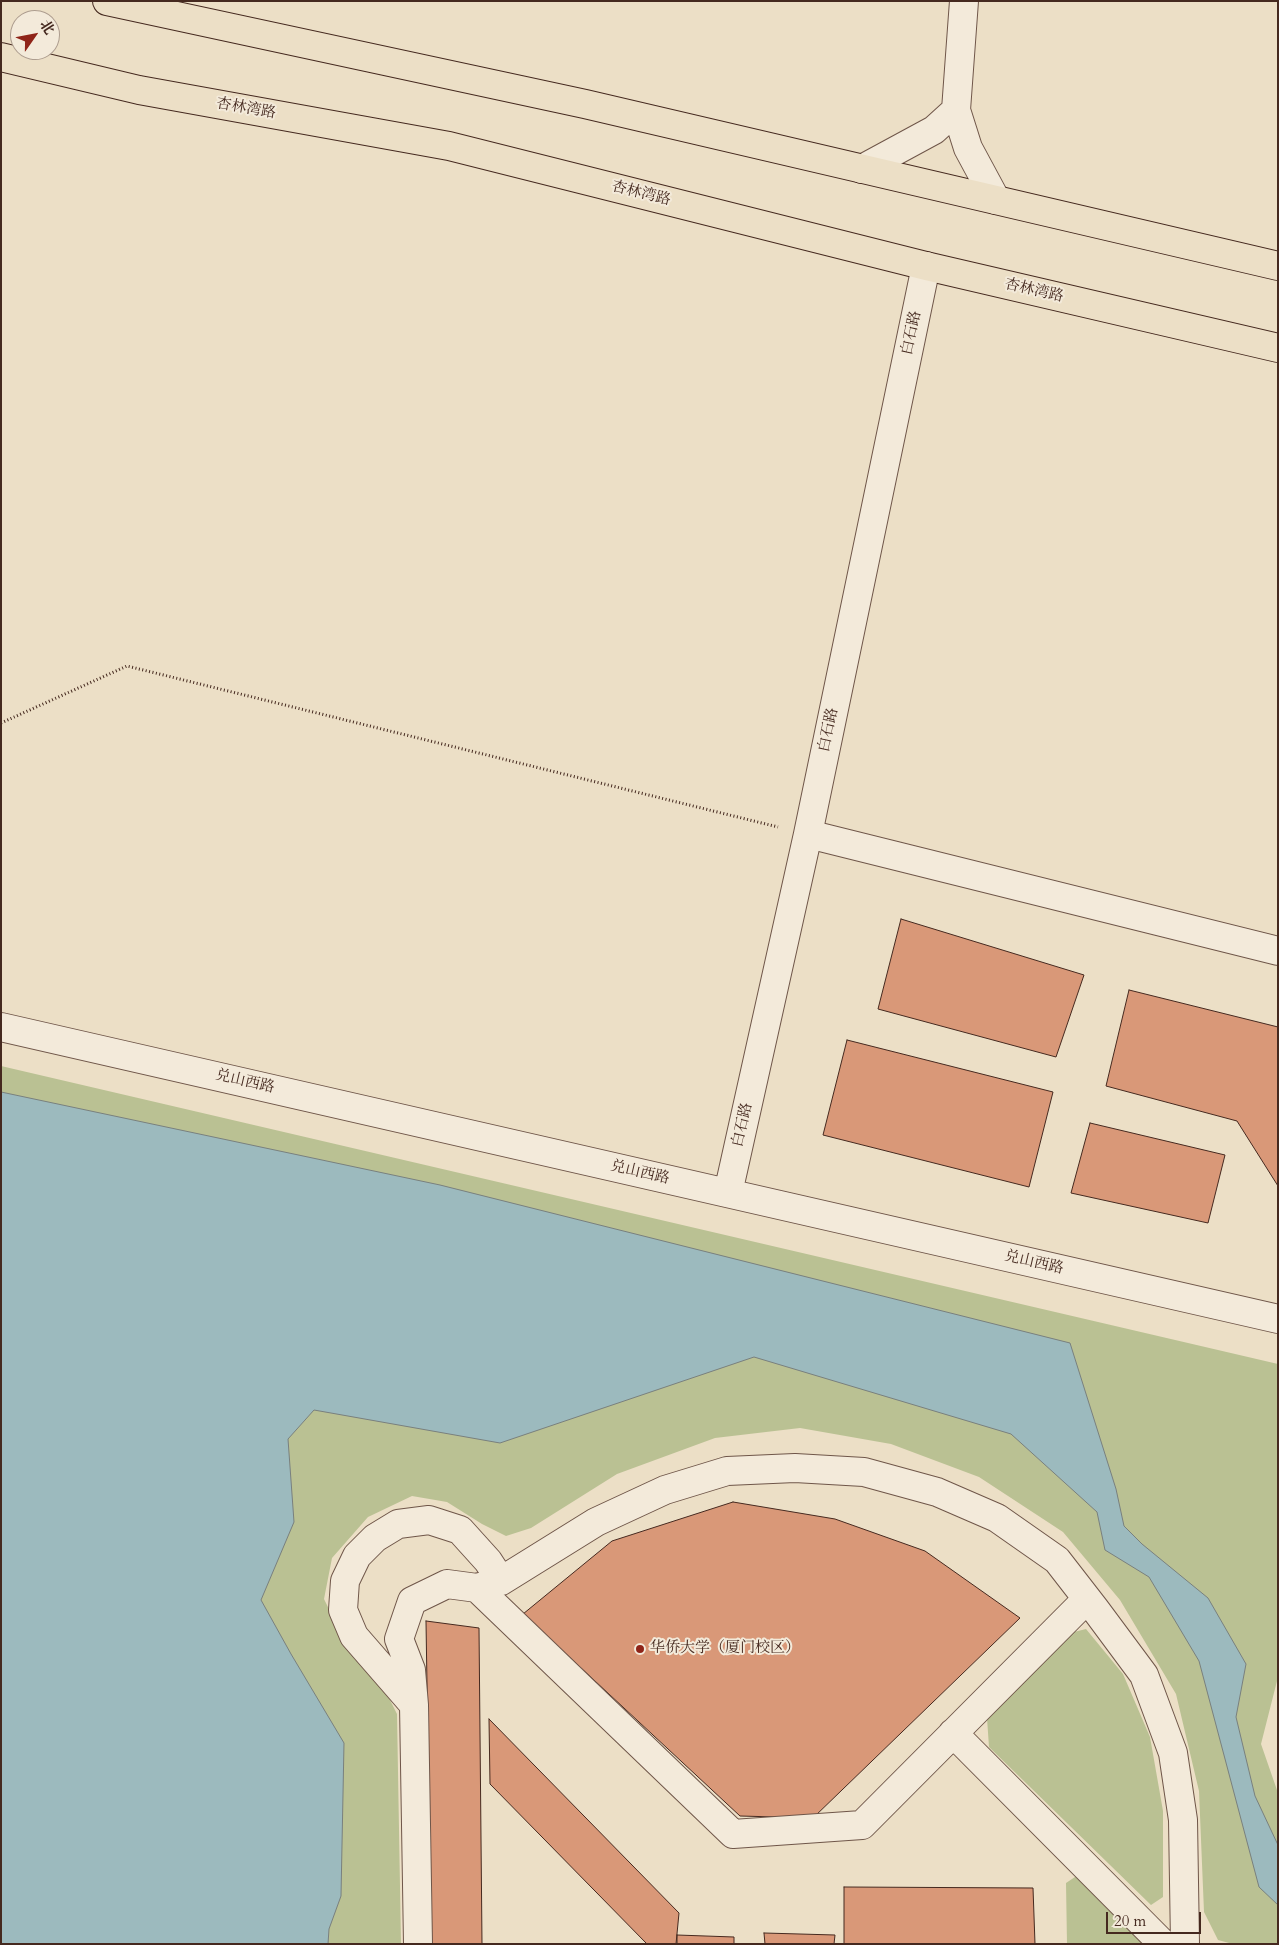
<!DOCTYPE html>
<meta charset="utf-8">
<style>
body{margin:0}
#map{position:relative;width:1279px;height:1945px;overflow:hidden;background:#ecdfc6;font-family:Cardo,"Noto Serif SC",serif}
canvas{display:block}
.frame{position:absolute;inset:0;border:2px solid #45291f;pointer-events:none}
.north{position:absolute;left:10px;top:10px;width:50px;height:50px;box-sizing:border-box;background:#f3eada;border:1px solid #ad9d8f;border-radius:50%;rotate:57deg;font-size:14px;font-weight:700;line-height:20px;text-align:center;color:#45291f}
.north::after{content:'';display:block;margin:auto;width:18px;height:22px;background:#8f2418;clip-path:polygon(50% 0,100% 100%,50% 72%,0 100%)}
.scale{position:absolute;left:1106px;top:1912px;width:95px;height:22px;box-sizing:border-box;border:2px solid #45291f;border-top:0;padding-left:6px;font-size:15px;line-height:18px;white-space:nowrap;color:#45291f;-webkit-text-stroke:4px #f3eada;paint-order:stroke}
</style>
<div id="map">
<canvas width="1279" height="1945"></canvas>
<div class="frame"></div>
<div class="north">北</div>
<div class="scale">20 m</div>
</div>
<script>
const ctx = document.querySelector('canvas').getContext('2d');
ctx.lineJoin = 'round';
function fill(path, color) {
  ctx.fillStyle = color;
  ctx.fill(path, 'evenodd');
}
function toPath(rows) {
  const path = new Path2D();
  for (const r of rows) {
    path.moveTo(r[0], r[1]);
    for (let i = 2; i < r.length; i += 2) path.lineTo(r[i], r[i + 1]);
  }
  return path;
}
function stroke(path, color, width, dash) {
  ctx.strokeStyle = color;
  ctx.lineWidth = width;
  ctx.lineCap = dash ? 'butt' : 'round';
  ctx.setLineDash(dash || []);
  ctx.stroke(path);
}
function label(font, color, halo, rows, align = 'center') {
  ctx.font = font + ' Cardo,"Noto Serif SC",serif';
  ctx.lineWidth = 4;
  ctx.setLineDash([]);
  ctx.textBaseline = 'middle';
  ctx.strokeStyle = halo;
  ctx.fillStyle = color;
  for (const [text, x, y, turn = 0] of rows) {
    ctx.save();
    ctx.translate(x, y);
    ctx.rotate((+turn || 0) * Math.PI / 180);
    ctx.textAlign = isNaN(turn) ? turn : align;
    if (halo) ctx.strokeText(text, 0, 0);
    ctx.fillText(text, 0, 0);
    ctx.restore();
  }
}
const green = toPath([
 [1,1066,1278,1364,1278,1677,1261,1744,1278,1793,1278,1944,1233,1944,1218,1940,1204,1912,1199,1791,1176,1694,1120,1600,1063,1532,979,1477,891,1444,800,1428,715,1438,617,1474,531,1528,506,1536,482,1524,447,1502,412,1496,368,1517,332,1558,324,1599,346,1644,384,1688,397,1714,401,1944,1,1944],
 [1086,1629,1123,1674,1150,1737,1163,1811,1163,1897,1151,1905,989,1747,987,1718,1074,1632],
 [1081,1873,1155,1944,1067,1944,1066,1883]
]);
const water = toPath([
 [1,1092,440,1185,1070,1343,1116,1489,1124,1526,1142,1544,1208,1598,1246,1664,1236,1717,1255,1796,1278,1845,1278,1905,1259,1887,1199,1661,1149,1577,1105,1550,1097,1512,1011,1434,754,1357,500,1443,314,1410,288,1439,294,1522,261,1600,291,1654,344,1743,341,1896,329,1929,328,1944,1,1944,1,1092]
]);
const building = toPath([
 [901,919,1084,975,1056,1057,878,1009,901,919],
 [1129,990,1278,1027,1278,1186,1237,1121,1106,1086,1129,990],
 [847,1040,1053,1092,1029,1187,823,1135,847,1040],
 [1090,1123,1225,1155,1208,1223,1071,1193,1090,1123],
 [733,1502,835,1519,925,1551,1020,1618,813,1818,740,1816,523,1614,612,1541,733,1502],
 [426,1621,479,1628,482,1944,431,1944,426,1621],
 [489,1719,679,1913,676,1944,647,1944,490,1784,489,1719],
 [844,1887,1033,1888,1035,1944,844,1944,844,1887],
 [764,1933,835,1935,834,1944,765,1944,764,1933],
 [677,1935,734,1937,734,1944,677,1944,677,1935]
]);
const path = toPath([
 [1,723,127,666,778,827]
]);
const minor = toPath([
 [956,110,964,1],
 [862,169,934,130,956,110,968,148,996,200],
 [808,834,1278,951],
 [1,1027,1278,1319],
 [728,1193,808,834,926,266],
 [477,1588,733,1834,862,1825,1087,1599],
 [414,1705,411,1670,399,1639,412,1601,447,1584,477,1588,501,1581,596,1522,665,1490,727,1471,795,1468,864,1472,937,1492,997,1518,1057,1560,1095,1609,1144,1675,1173,1753,1183,1820,1185,1944],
 [953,1733,1163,1944],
 [418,1944,414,1705,354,1636,343,1610,345,1581,357,1556,375,1538,398,1524,429,1520,460,1530,488,1561,501,1581]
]);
const major = toPath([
 [107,1,585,104,1278,266],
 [1,57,139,90,449,146,926,266,1278,348]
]);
const markers = [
 [640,1649,5,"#8f2418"]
];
const streetNames = [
 ["杏林湾路",246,109,10],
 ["杏林湾路",641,194,14],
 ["杏林湾路",1034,291,13],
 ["白石路",912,333,-78],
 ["白石路",829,730,-78],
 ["兑山西路",245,1082,13],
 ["白石路",743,1125,-77],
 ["兑山西路",640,1173,13],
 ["兑山西路",1034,1263,13]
];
const poiNames = [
 ["华侨大学（厦门校区）",650,1649]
];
fill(green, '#bac193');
fill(water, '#9cbabe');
stroke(water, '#79807e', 1);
fill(building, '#d99878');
stroke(building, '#45291f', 1);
stroke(minor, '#6f5649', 30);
stroke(major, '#45291f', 30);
stroke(path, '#45291f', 3, [1, 2.5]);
stroke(minor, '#f3eada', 28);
stroke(major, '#ecdfc6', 28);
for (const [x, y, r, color] of markers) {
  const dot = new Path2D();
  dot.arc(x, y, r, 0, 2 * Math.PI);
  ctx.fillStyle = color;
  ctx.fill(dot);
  stroke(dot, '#f3eada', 2);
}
label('15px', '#45291f', '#f3eada', streetNames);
label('15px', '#45291f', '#f3eada', poiNames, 'left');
</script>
